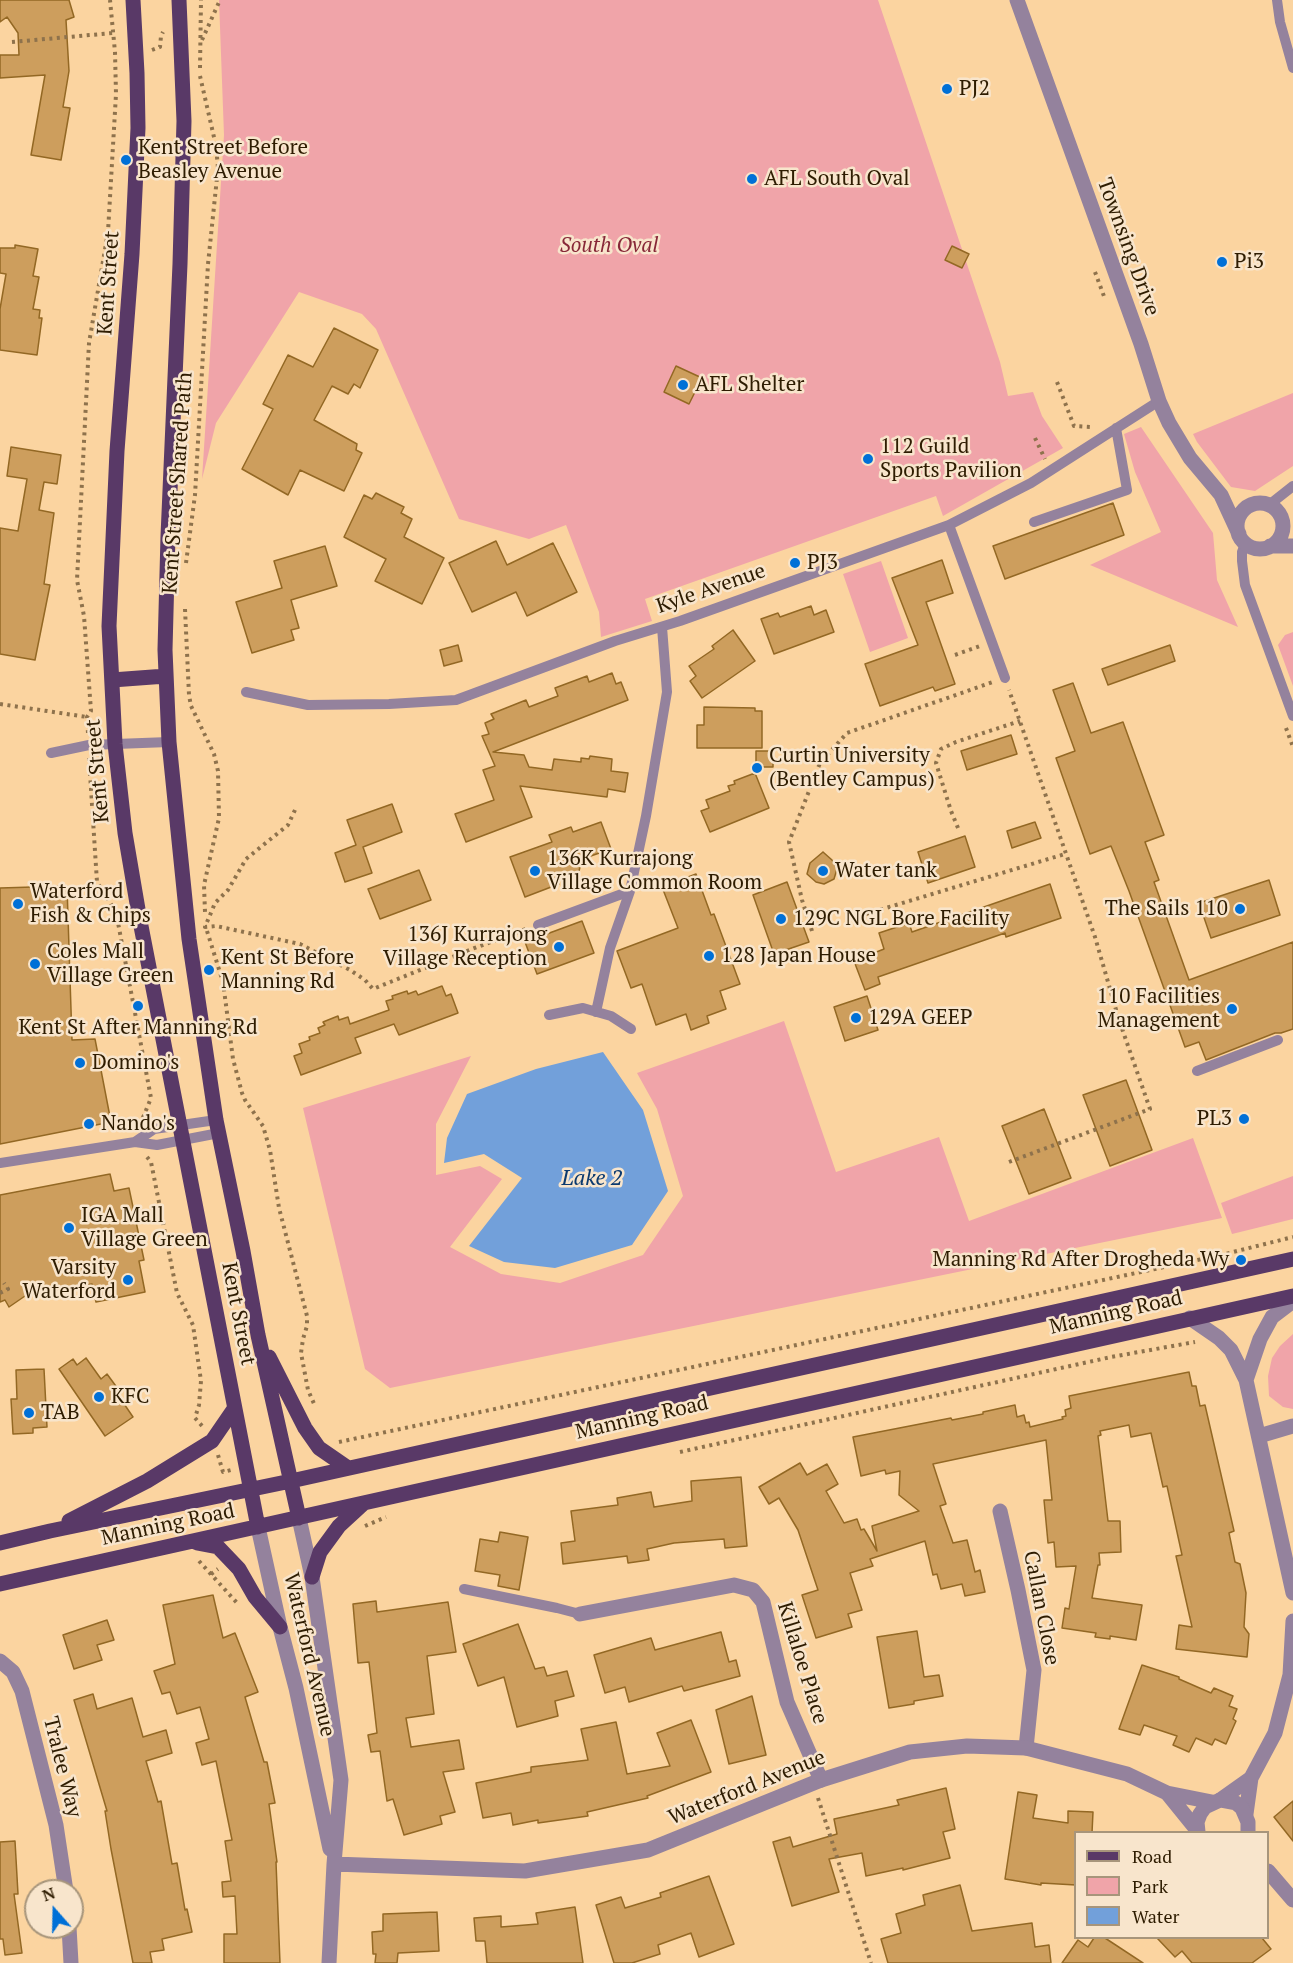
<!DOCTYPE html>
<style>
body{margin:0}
#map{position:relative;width:1293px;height:1963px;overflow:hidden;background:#fbd4a0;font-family:"PT Serif",serif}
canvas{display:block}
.legend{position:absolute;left:1074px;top:1831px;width:195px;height:108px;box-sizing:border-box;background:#f8e5cc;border:2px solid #a7957b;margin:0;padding:8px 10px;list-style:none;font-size:18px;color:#2e1c01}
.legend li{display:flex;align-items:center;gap:12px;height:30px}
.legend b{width:30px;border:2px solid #a7957b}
.north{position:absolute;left:24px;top:1879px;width:60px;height:60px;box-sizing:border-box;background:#f8e5cc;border:2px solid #a7957b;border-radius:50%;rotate:340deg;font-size:16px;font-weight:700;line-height:24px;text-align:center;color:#2e1c01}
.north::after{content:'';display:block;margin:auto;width:21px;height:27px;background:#0070d7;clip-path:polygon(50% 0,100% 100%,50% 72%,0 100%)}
</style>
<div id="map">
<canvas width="1293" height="1963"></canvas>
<ul class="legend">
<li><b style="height:8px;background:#593967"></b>Road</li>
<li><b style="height:16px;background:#f0a4a9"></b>Park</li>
<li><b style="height:16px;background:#72a0da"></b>Water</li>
</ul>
<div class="north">N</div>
</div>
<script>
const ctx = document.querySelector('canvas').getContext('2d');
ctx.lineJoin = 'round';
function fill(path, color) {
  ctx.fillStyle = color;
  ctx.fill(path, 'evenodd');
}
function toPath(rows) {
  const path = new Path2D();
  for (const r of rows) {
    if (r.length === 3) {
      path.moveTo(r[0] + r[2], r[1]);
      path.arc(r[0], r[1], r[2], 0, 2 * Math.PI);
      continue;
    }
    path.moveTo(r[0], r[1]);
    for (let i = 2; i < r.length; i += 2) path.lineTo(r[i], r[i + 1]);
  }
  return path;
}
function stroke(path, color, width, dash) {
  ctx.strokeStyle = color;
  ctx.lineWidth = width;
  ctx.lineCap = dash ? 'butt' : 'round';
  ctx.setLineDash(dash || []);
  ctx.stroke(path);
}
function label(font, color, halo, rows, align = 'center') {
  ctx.font = font + ' "PT Serif",serif';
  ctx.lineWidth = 5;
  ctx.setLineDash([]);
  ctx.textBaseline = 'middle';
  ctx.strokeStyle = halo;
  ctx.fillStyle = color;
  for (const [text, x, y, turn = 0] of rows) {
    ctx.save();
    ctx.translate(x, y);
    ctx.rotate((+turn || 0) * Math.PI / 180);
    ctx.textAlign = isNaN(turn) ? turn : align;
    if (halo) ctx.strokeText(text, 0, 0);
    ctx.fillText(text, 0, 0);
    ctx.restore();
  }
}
const green = toPath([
 [219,0,878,0,1000,362,1008,396,1033,392,1042,416,1063,448,943,516,936,496,645,599,652,621,601,637,599,612,566,525,529,539,459,519,376,329,362,314,299,292,216,423,202,479,224,135],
 [1293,393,1293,466,1255,491,1231,487,1197,442,1193,434],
 [1141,427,1213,533,1217,580,1238,627,1090,565,1161,532,1135,472,1124,434],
 [881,561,908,638,870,652,843,574],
 [1293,632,1293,686,1278,645,1285,635],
 [784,1021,836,1172,939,1137,969,1221,1193,1138,1222,1218,390,1388,365,1369,303,1108,471,1056,436,1124,436,1175,480,1166,502,1179,450,1247,501,1274,560,1283,643,1255,683,1196,657,1109,637,1073],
 [1293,1176,1293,1219,1232,1234,1221,1203],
 [1293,1334,1293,1409,1283,1407,1269,1396,1268,1376,1272,1358,1280,1346]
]);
const water = toPath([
 [603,1052,643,1110,668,1191,632,1245,555,1268,504,1262,469,1246,522,1178,484,1154,444,1163,447,1138,467,1094,536,1069]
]);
const building = toPath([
 [0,0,69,0,74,17,66,20,69,71,63,107,70,108,61,160,31,155,45,75,0,78,0,55,19,55,18,33,7,17,0,22,0,0],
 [15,245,38,249,33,276,39,277,33,309,40,310,39,318,42,318,37,355,0,350,0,309,6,274,0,273,0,248,15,248,15,245],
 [952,246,969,254,962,268,945,260,952,246],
 [334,328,378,350,360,388,354,384,348,394,332,386,314,420,357,444,356,450,362,453,344,491,300,470,288,495,242,469,273,409,263,404,288,355,313,367,334,328],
 [676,366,702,378,689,404,664,392,676,366],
 [11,447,61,455,57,484,44,482,39,510,54,513,44,584,50,585,35,660,0,654,0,528,18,531,27,479,7,476,11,447],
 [376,493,404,507,401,513,412,519,404,537,444,558,422,604,375,581,386,559,344,537,364,495,372,499,376,493],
 [1113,503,1124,535,1005,579,993,546,1113,503],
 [496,541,507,565,553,543,577,592,527,616,516,592,472,612,449,563,496,541],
 [325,546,337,586,291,600,299,628,291,630,294,640,252,653,236,602,282,588,274,561,325,546],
 [942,560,953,593,926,602,955,684,935,691,933,687,880,706,865,664,918,645,892,578,942,560],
 [811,606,814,615,826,610,834,632,774,654,761,619,778,613,780,617,811,606],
 [733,630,755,661,702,698,690,681,696,676,689,666,714,649,712,646,733,630],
 [458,645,462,661,444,666,440,650,458,645],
 [1170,645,1175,661,1108,685,1102,669,1170,645],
 [612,673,616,684,621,682,628,700,493,752,524,755,529,767,552,770,554,759,581,762,581,758,589,759,590,756,612,759,611,771,628,773,625,792,608,789,607,797,520,786,532,817,466,842,455,814,494,800,483,770,495,766,482,736,489,734,485,723,494,719,491,714,526,700,529,707,558,696,555,688,587,676,589,682,612,673],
 [1073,683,1091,733,1123,722,1164,835,1145,842,1159,880,1154,882,1189,980,1293,942,1293,1029,1281,1033,1275,1033,1206,1060,1199,1042,1185,1047,1129,891,1111,846,1090,854,1056,758,1075,751,1053,690,1073,683],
 [704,707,755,708,755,711,762,711,762,748,697,748,697,725,704,725,704,707],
 [1011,735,1017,754,967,770,961,751,1011,735],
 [756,751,773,751,773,767,756,767,756,751],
 [755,773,769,808,710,832,701,811,709,808,706,800,730,791,728,786,735,784,734,781,755,773],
 [392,804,402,832,363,847,372,873,345,882,335,853,356,845,347,820,392,804],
 [601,822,611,849,582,859,579,871,557,878,559,884,525,897,510,857,552,842,549,835,571,827,573,832,601,822],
 [1035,822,1041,838,1012,848,1007,831,1035,822],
 [965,836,975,867,928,883,918,852,965,836],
 [823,852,832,860,837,869,834,879,824,884,816,882,807,874,810,863,823,852],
 [419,870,431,900,380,919,368,889,419,870],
 [696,874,711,915,714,914,740,984,720,991,726,1009,707,1016,709,1023,691,1030,686,1014,656,1025,642,984,631,988,617,951,678,928,662,887,696,874],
 [1269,880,1280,915,1211,938,1199,903,1269,880],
 [787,882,809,942,774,954,753,895,787,882],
 [1050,884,1061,918,1006,937,1005,933,878,977,880,984,865,990,854,961,884,949,879,933,909,923,912,932,1050,884],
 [67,886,72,1040,95,1039,111,1122,0,1144,0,888,67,886],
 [582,921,594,953,537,974,525,942,582,921],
 [442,986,446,996,451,994,458,1013,399,1035,394,1024,355,1038,361,1053,301,1075,294,1056,302,1053,299,1044,310,1040,309,1037,320,1033,318,1028,325,1025,323,1022,338,1016,339,1020,348,1017,350,1024,389,1010,386,1001,393,999,392,996,407,991,408,994,416,991,418,995,442,986],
 [867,996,878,1030,845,1041,834,1007,867,996],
 [1126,1080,1152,1150,1110,1166,1083,1095,1126,1080],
 [1044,1109,1071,1178,1029,1194,1002,1126,1044,1109],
 [110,1174,114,1191,129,1188,144,1260,139,1261,145,1292,96,1302,92,1284,25,1296,9,1307,5,1300,0,1302,0,1195,110,1174],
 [86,1358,101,1379,107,1374,121,1393,118,1395,133,1417,105,1436,59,1369,73,1359,77,1365,86,1358],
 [44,1369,47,1427,33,1428,33,1433,13,1434,11,1399,17,1399,16,1370,44,1369],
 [1189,1372,1192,1386,1196,1386,1200,1406,1205,1405,1234,1531,1229,1533,1235,1562,1240,1564,1246,1593,1244,1627,1249,1634,1247,1657,1176,1649,1179,1625,1192,1627,1176,1556,1182,1555,1167,1486,1163,1487,1151,1433,1131,1437,1129,1425,1100,1431,1101,1435,1098,1436,1108,1521,1120,1521,1121,1552,1099,1553,1100,1565,1098,1565,1092,1598,1142,1605,1136,1640,1110,1636,1110,1639,1095,1637,1096,1633,1062,1628,1065,1608,1069,1609,1076,1566,1056,1567,1054,1542,1048,1543,1044,1500,1052,1500,1046,1440,933,1464,946,1504,940,1506,953,1543,967,1540,975,1572,980,1570,985,1592,965,1596,962,1584,941,1589,937,1574,933,1575,925,1541,870,1559,873,1566,850,1573,862,1610,848,1614,852,1627,816,1638,802,1595,818,1590,798,1530,779,1498,769,1504,759,1487,800,1463,807,1475,827,1464,838,1484,826,1491,844,1523,857,1519,861,1530,864,1529,877,1551,872,1526,919,1511,899,1495,900,1471,886,1474,885,1470,861,1476,853,1437,951,1418,952,1420,983,1414,983,1412,1015,1405,1017,1417,1024,1415,1026,1423,1029,1422,1030,1427,1063,1419,1062,1417,1066,1416,1065,1410,1071,1408,1069,1396,1189,1372],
 [741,1477,747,1546,725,1548,724,1539,674,1543,647,1549,649,1560,628,1563,627,1556,563,1564,561,1543,575,1541,571,1511,618,1505,617,1498,651,1492,654,1507,692,1501,691,1481,741,1477],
 [500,1532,528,1537,519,1590,498,1586,500,1575,475,1571,480,1539,498,1542,500,1532],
 [213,1595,223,1638,235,1633,258,1692,245,1697,264,1762,267,1762,275,1803,269,1804,277,1862,276,1862,280,1963,224,1963,224,1934,237,1934,235,1896,223,1897,222,1882,231,1881,225,1841,232,1840,216,1761,202,1765,196,1743,209,1739,200,1707,177,1714,170,1692,162,1694,154,1671,175,1664,163,1605,213,1595],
 [376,1601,377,1612,448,1602,456,1652,427,1656,434,1714,406,1718,411,1747,459,1740,464,1769,443,1772,455,1812,440,1816,442,1824,404,1835,393,1799,387,1801,380,1751,371,1752,368,1735,377,1733,369,1662,358,1663,353,1604,376,1601],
 [107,1620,114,1640,97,1645,102,1660,74,1669,63,1635,107,1620],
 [518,1624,535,1669,544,1667,547,1676,567,1671,574,1696,555,1701,558,1716,517,1727,504,1677,478,1686,463,1644,518,1624],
 [917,1631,924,1677,939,1675,943,1696,914,1701,914,1704,889,1708,877,1637,917,1631],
 [721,1632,729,1662,736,1660,740,1676,684,1691,682,1686,629,1702,625,1687,605,1693,594,1655,651,1638,655,1650,721,1632],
 [1142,1665,1179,1677,1179,1679,1211,1693,1214,1688,1233,1696,1229,1706,1237,1709,1233,1719,1236,1721,1226,1744,1215,1739,1212,1745,1196,1738,1189,1752,1173,1745,1177,1736,1144,1725,1140,1735,1119,1729,1142,1665],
 [93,1694,97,1709,132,1698,143,1737,166,1730,172,1753,146,1761,158,1802,161,1801,172,1864,177,1863,185,1910,187,1909,192,1932,162,1939,164,1950,150,1952,152,1963,133,1963,111,1849,105,1811,107,1811,74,1700,93,1694],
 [752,1696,766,1755,729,1764,716,1710,752,1696],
 [691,1720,711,1772,647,1796,648,1798,587,1812,588,1816,538,1823,538,1820,513,1825,511,1813,483,1818,476,1783,531,1772,531,1767,588,1760,581,1729,616,1722,627,1774,670,1766,657,1733,691,1720],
 [946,1788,955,1829,943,1832,950,1858,903,1870,903,1868,866,1876,862,1853,829,1859,839,1892,792,1906,773,1842,790,1837,793,1847,837,1834,834,1819,899,1805,897,1800,946,1788],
 [1018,1792,1037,1795,1033,1818,1068,1823,1068,1811,1093,1812,1092,1833,1076,1833,1076,1885,1041,1883,1041,1885,1005,1879,1018,1792],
 [1293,1801,1293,1841,1274,1817,1293,1801],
 [15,1841,18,1894,14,1894,22,1953,5,1955,3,1939,0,1939,0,1842,15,1841],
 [709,1876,734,1944,699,1957,691,1933,658,1945,660,1954,632,1963,614,1963,596,1905,621,1897,625,1908,661,1897,660,1893,709,1876],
 [960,1885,972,1931,1032,1923,1035,1947,1049,1945,1051,1963,888,1963,881,1939,901,1933,896,1914,925,1905,923,1895,960,1885],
 [575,1907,583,1963,487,1963,485,1941,476,1941,474,1918,501,1916,501,1927,538,1924,536,1913,575,1907],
 [437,1912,439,1951,398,1953,397,1963,375,1963,376,1954,373,1954,372,1932,383,1931,383,1914,437,1912],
 [1094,1938,1105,1938,1143,1963,1062,1963,1078,1940,1088,1947,1094,1938],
 [1157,1938,1262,1938,1271,1949,1252,1963,1192,1963,1182,1951,1175,1957,1157,1938]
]);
const path = toPath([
 [202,40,220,0],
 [12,42,113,33],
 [152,50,160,47,161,36,163,32],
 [200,68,201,0],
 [1095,272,1105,299],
 [1057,382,1074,426,1091,427],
 [1035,438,1045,459],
 [186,563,195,495,208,264,218,168,216,146,200,76],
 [185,609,189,695,191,706,214,754,218,771,219,818,204,885,205,912],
 [955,655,980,646],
 [0,704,87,717],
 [1286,728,1293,747],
 [88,733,87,717,91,711,84,616,77,580,89,343,108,232,116,94,115,52,110,0],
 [89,758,97,882,116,912,151,1098,142,1120],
 [295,810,288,825,246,859,228,890,215,903,205,927,216,926,300,944,350,970,365,980,373,989,472,949,526,929],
 [958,828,951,811,936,763,941,749,956,742,1020,721],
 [866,914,1065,854],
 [207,931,223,982,233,1059,242,1093,245,1100,263,1126,270,1150,279,1208,307,1316,307,1326,303,1339,301,1353,308,1390,315,1406],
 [812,931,802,900,789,842,820,763,847,733,993,682],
 [147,1157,151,1162,177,1293,193,1325,201,1381,199,1405,195,1418,204,1428],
 [1009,1162,1150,1109,1119,1020,1095,937,1009,690],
 [0,1293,8,1289,4,1283],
 [339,1442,1221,1255,1293,1237],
 [680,1452,1111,1357,1195,1342],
 [218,1455,223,1472,231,1470],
 [365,1526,386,1517],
 [199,1561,238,1604],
 [211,1574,218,1569],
 [818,1798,871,1963]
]);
const service = toPath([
 [1277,0,1280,22,1293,68],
 [1269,505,1293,486],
 [1034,522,1127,490,1116,428],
 [949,525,1005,678],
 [1245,544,1242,552,1242,561,1245,585,1293,716],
 [246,692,308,705,389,704,456,700,615,641,680,621,949,525,1031,483,1159,401],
 [51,753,89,745,169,742],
 [538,925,630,891],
 [596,1012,610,948,630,891,646,816,667,692,662,627],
 [549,1015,583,1008,611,1016,631,1029],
 [1197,1071,1278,1040],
 [135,1142,154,1129,216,1120],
 [0,1163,135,1142,157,1145,219,1133],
 [464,1589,557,1608,580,1614]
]);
const minor = toPath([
 [1017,0,1141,344,1159,401,1169,423,1190,458,1221,495,1239,534],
 [1260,526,23],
 [1270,546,1293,546],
 [1190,1318,1219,1338,1231,1350,1246,1380,1293,1593],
 [1246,1380,1260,1339,1272,1317,1293,1301],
 [1259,1436,1293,1426],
 [1000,1511,1018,1590,1034,1670,1026,1748],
 [580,1614,734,1585,753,1590,763,1602,787,1702,821,1780],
 [0,1661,13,1672,22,1691,56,1825,66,1891],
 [1220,1800,1251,1778],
 [1246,1814,1251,1778,1275,1733,1290,1675,1293,1621],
 [69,1927,71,1963]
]);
const tertiary = toPath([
 [299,1518,312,1577,341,1780,334,1864,329,1963],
 [258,1527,280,1627,296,1688,330,1849],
 [1167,1793,1197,1830],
 [1198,1832,1197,1822,1200,1814,1205,1807,1220,1800,1236,1803,1242,1808,1248,1822,1248,1832],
 [334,1864,525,1871,648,1850,821,1780,910,1752,967,1746,1026,1748,1127,1774,1167,1793,1212,1802],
 [1268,1871,1293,1900]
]);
const primary = toPath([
 [133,0,137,73,138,128,132,254,117,451,109,626,115,744,125,833,140,921,258,1527],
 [179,0,184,121,180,264,168,536,165,650,169,742,189,939,216,1120,243,1251,258,1335,299,1518],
 [112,680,166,676],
 [269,1357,305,1428,319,1448,348,1468],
 [69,1521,147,1481,212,1441,234,1409],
 [0,1543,50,1531,291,1481,1293,1259],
 [197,1543,218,1547,239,1569,255,1597,280,1627],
 [312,1577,320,1552,339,1526,364,1503],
 [0,1584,1293,1296]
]);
const markers = [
 [947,89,6,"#0070d7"],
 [126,160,6,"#0070d7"],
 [752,179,6,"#0070d7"],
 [1222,262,6,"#0070d7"],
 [683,385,6,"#0070d7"],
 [868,459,6,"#0070d7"],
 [795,563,6,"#0070d7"],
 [757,768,6,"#0070d7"],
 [535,871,6,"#0070d7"],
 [823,871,6,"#0070d7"],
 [18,904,6,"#0070d7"],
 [1240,909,6,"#0070d7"],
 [781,919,6,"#0070d7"],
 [559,947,6,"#0070d7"],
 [709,956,6,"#0070d7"],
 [35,964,6,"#0070d7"],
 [209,970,6,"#0070d7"],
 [138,1006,6,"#0070d7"],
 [1232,1009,6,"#0070d7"],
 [856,1018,6,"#0070d7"],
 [80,1063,6,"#0070d7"],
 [1244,1119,6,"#0070d7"],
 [89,1124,6,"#0070d7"],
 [69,1228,6,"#0070d7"],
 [1241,1260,6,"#0070d7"],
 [128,1280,6,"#0070d7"],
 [99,1397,6,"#0070d7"],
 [29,1413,6,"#0070d7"]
];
const poiNames = [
 ["PJ2",959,89],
 ["Kent Street Before",138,148],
 ["Beasley Avenue",138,172],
 ["AFL South Oval",764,179],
 ["Pi3",1234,262],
 ["AFL Shelter",695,385],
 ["112 Guild",880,447],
 ["Sports Pavilion",880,471],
 ["PJ3",807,563],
 ["Curtin University",769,756],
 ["(Bentley Campus)",769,780],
 ["136K Kurrajong",547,859],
 ["Village Common Room",547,883],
 ["Water tank",835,871],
 ["Waterford",30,892],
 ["Fish & Chips",30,916],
 ["The Sails 110",1228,909,"right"],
 ["129C NGL Bore Facility",793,919],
 ["136J Kurrajong",547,935,"right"],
 ["Village Reception",547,959,"right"],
 ["Coles Mall",47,952],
 ["Village Green",47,976],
 ["128 Japan House",721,956],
 ["Kent St Before",221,958],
 ["Manning Rd",221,982],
 ["110 Facilities",1220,997,"right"],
 ["Management",1220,1021,"right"],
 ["129A GEEP",868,1018],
 ["Kent St After Manning Rd",138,1028,"center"],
 ["Domino's",92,1063],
 ["PL3",1232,1119,"right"],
 ["Nando's",101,1124],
 ["IGA Mall",81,1216],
 ["Village Green",81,1240],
 ["Manning Rd After Drogheda Wy",1229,1260,"right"],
 ["Varsity",116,1268,"right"],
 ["Waterford",116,1292,"right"],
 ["KFC",111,1397],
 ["TAB",41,1413]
];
const parkNames = [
 ["South Oval",609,246]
];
const streetNames = [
 ["Townsing Drive",1128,247,70],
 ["Kent Street",109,283,-86],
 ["Kent Street Shared Path",178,483,-86],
 ["Kyle Avenue",711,589,-19],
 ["Kent Street",98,771,-95],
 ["Manning Road",1116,1313,-13],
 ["Kent Street",238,1314,79],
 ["Manning Road",642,1418,-13],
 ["Manning Road",168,1525,-12],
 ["Callan Close",1041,1608,79],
 ["Waterford Avenue",309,1655,77],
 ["Killaloe Place",802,1663,73],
 ["Tralee Way",62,1767,76],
 ["Waterford Avenue",747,1788,-22]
];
const waterNames = [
 ["Lake 2",592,1179]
];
fill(green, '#f0a4a9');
fill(water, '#72a0da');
fill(building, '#cd9e5d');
stroke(building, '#936824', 1.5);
stroke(path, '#8e724c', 4, [3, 4.5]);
stroke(service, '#94829d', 10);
stroke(minor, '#94829d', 15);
stroke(tertiary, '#94829d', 15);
stroke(primary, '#593967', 15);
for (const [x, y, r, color] of markers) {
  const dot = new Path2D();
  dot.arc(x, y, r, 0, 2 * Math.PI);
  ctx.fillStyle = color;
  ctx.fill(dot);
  stroke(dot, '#f8e5cc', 2);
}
label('21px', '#2e1c01', '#f8e5cc', poiNames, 'left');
label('italic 21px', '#872838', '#f8e5cc', parkNames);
label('21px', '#2e1c01', '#f8e5cc', streetNames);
label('italic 22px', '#0b3a6f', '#f8e5cc', waterNames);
</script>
